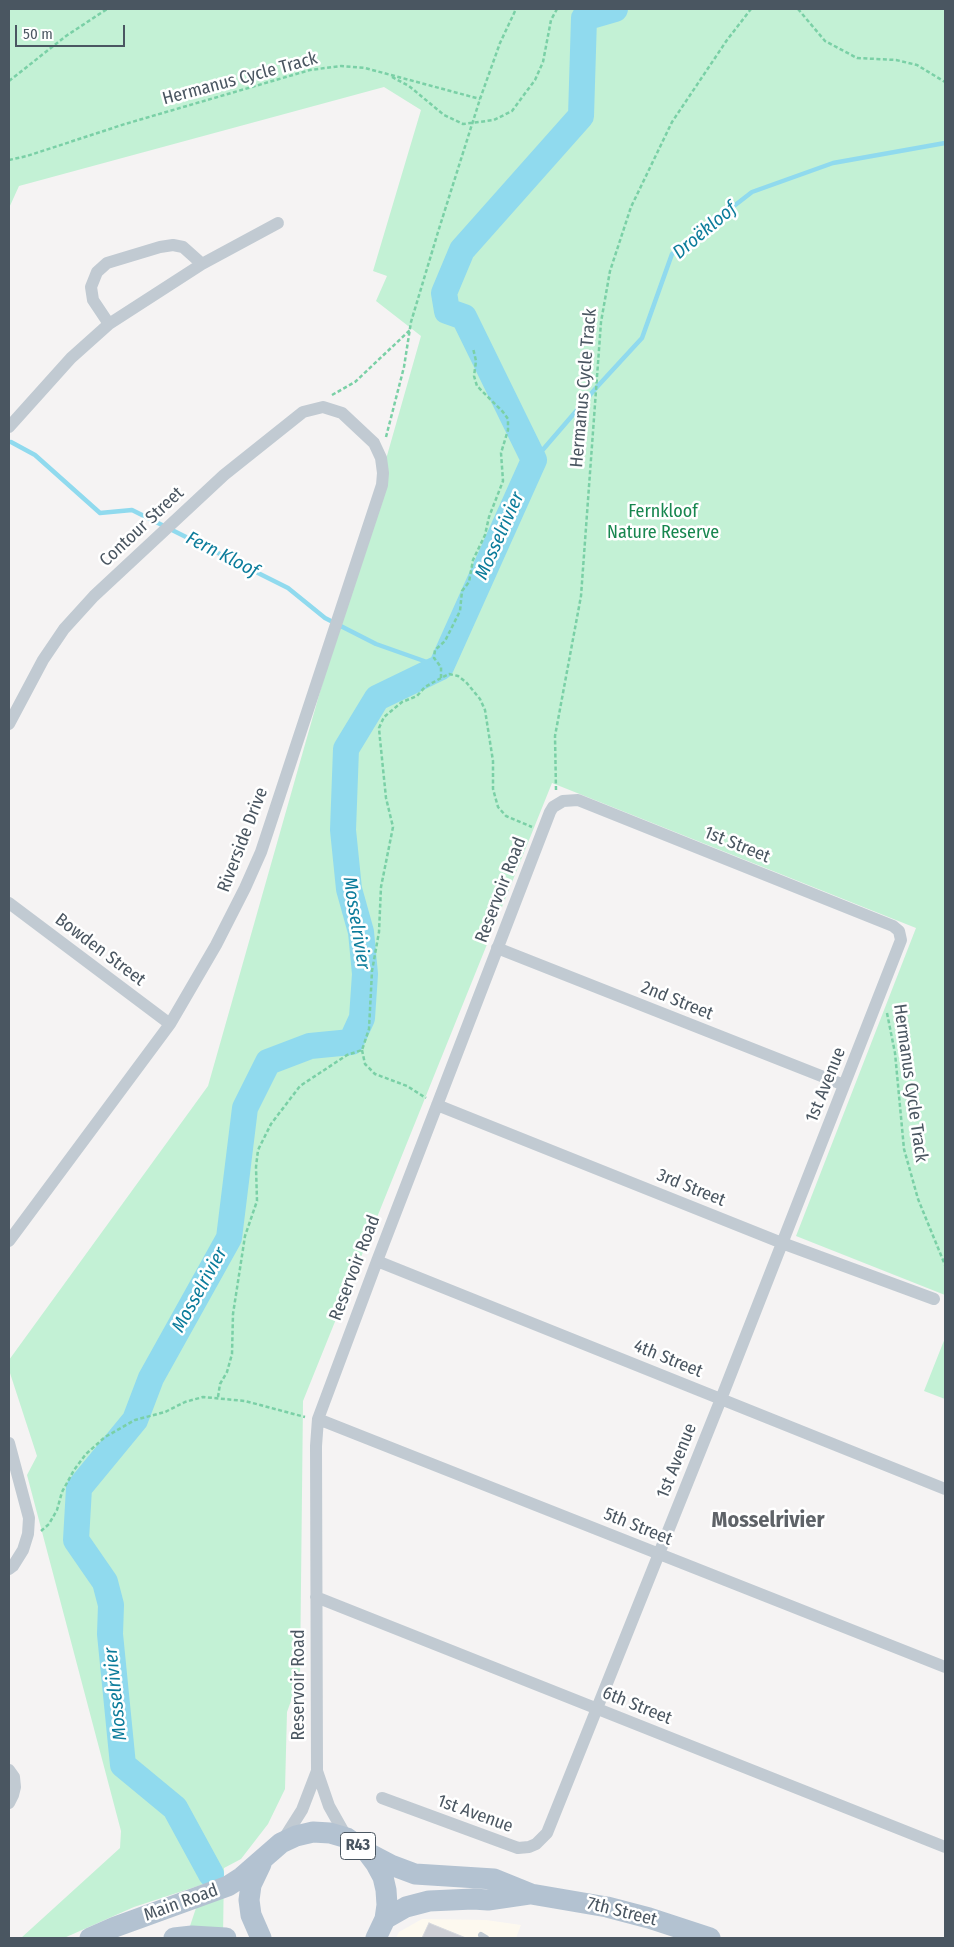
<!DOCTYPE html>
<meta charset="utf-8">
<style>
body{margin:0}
#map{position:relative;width:954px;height:1947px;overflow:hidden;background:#f5f3f3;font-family:"Fira Sans Condensed",sans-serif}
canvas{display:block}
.frame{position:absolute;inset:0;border:10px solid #4a5661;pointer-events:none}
.scale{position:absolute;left:15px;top:25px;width:110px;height:22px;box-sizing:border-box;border:2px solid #4a5661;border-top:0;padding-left:6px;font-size:15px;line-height:18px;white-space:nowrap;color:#4a5661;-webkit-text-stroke:4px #fff;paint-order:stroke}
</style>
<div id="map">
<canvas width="954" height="1947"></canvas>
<div class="frame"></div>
<div class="scale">50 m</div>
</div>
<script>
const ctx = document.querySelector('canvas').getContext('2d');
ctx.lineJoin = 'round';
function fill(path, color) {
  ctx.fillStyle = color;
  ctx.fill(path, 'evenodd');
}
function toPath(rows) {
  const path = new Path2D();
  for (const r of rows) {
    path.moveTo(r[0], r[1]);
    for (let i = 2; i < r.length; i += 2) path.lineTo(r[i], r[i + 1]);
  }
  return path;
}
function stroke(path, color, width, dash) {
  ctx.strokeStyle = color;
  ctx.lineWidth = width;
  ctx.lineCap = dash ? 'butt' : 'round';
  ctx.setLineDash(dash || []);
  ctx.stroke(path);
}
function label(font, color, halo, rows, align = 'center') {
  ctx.font = font + ' "Fira Sans Condensed",sans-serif';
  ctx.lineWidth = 5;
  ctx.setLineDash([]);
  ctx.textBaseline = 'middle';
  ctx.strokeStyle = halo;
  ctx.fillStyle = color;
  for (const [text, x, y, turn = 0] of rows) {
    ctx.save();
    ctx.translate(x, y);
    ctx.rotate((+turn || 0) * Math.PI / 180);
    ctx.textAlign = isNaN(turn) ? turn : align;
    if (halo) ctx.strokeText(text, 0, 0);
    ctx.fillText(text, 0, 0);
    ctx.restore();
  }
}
const commercial = toPath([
 [422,1919,486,1920,521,1925,516,1938,396,1938,399,1932]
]);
const green = toPath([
 [9,9,945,9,945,1295,796,1236,916,928,552,783,303,1401,300,1676,287,1712,285,1789,268,1824,241,1859,224,1868,223,1938,186,1938,204,1884,134,1907,64,1938,21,1938,120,1848,121,1831,27,1475,37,1456,9,1370,9,1360,208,1086,421,336,376,301,387,276,373,271,421,110,384,87,19,186,9,208],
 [945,1338,945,1399,924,1391]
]);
const stream = toPath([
 [11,442,35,455,100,513,132,510,288,588,325,618,376,644,441,667],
 [534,460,596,388,642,338,672,254,752,192,833,163,945,143]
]);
const river = toPath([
 [211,1874,175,1808,123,1765,110,1634,111,1605,105,1582,76,1540,79,1488,135,1420,151,1378,229,1238,245,1108,268,1062,310,1046,351,1042,362,1018,365,974,361,932,349,889,343,830,346,749,377,698,441,667,534,460,464,317,447,311,444,293,462,250,581,116,584,18,615,9]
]);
const building = toPath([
 [429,1923,466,1938,422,1938,429,1923]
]);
const path = toPath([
 [798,9,825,41,857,58,896,60,917,65,945,82],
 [392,77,409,86,444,115,463,124,494,120,512,111,535,80,543,62,551,20,557,9],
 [9,81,66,36,107,9],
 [9,160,27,156,125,124,310,70,341,66,365,68,480,99],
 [332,395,355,382,410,330],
 [386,437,404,367,411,322,438,232,480,99,500,43,516,9],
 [441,678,441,667,434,658,435,650,445,641,460,611,462,591,469,582,473,560,485,535,489,517,503,481,501,453,508,430,508,419,503,412,477,386,474,376,476,361,473,348],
 [556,790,555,736,581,596,601,322,610,271,631,207,672,122,727,40,751,9],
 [887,1013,895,1053,904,1149,918,1199,945,1265],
 [362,1050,365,1064,375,1074,407,1086,426,1098],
 [218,1397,220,1384,227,1372,232,1354,233,1314,245,1236,257,1201,256,1167,258,1150,271,1124,300,1086,347,1055,362,1050,369,1029,372,971,379,932,381,887,393,827,386,798,380,739,379,728,384,717,402,702,417,696,425,687,441,678,449,674,458,676,466,682,480,699,485,710,493,761,493,789,498,807,506,816,532,827],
 [41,1531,49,1524,57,1510,62,1492,74,1470,86,1454,105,1437,135,1420,165,1412,185,1402,203,1397,245,1401,305,1417]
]);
const lane = toPath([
 [481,1935,486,1938]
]);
const street = toPath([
 [109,324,93,300,91,287,97,272,107,263,160,247,173,245,183,247,202,264],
 [9,427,71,358,109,324,202,264,278,223],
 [9,724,43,660,64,629,94,596,224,475,303,412,323,407,342,413,374,443,381,458,383,473,382,485,261,852,245,888,216,945,170,1024,9,1241],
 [9,903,170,1024],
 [497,948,844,1085],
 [437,1105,782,1243,934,1299],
 [377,1261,945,1489],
 [318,1419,945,1667],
 [9,1443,29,1518,28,1534,23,1550,13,1566,9,1569],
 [316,1597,945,1847],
 [9,1770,14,1777,15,1787,13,1795,9,1803],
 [347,1838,329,1806,317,1771,316,1446,318,1419,377,1261,550,812,553,807,563,801,578,800,893,926,899,931,901,940,721,1399,547,1833,536,1844,529,1847,518,1848,382,1798],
 [283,1840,302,1810,317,1771]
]);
const primary = toPath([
 [370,1854,391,1865,415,1874,494,1879,531,1894,607,1907,649,1918,710,1938],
 [261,1864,251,1885,249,1900,251,1915,261,1938],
 [385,1919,406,1907,429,1901,473,1899,488,1900,529,1894],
 [90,1938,115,1927,228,1886,242,1877,281,1843,296,1836,313,1832,330,1833,347,1838,367,1852,376,1864,383,1877,386,1890,387,1905,385,1919,376,1938],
 [174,1938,192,1936,226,1938]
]);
const shields = [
 [358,1846,35]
];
const shieldNames = [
 ["R43",358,1846]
];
const streetNames = [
 ["Hermanus Cycle Track",240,79,-15],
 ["Hermanus Cycle Track",584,388,-85],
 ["Contour Street",142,527,-43],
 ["Riverside Drive",243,840,-69],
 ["1st Street",737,845,22],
 ["Reservoir Road",501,890,-69],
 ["Bowden Street",100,950,37],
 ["2nd Street",677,1001,22],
 ["Hermanus Cycle Track",910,1083,82],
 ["1st Avenue",826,1085,-68],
 ["3rd Street",691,1188,22],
 ["Reservoir Road",355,1268,-69],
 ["4th Street",668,1359,22],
 ["1st Avenue",677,1461,-68],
 ["5th Street",638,1527,22],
 ["Reservoir Road",299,1685,-90],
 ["6th Street",637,1706,22],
 ["1st Avenue",475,1814,20],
 ["Main Road",181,1903,-20],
 ["7th Street",622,1912,14]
];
const parkNames = [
 ["Fernkloof",663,512],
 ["Nature Reserve",663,533]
];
const waterNames = [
 ["Droëkloof",705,231,-40],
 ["Mosselrivier",500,536,-66],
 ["Fern Kloof",222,555,27],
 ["Mosselrivier",356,923,81],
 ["Mosselrivier",200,1290,-61],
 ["Mosselrivier",116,1694,-96]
];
const districtNames = [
 ["Mosselrivier",768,1521]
];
fill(commercial, '#fdf9ef');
fill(green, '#c3f1d5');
stroke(stream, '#90daee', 4.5);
stroke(river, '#90daee', 26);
fill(building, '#cdcfd5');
stroke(building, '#d7d9de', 1);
stroke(path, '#7ad0a6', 2.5, [4, 2.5]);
stroke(lane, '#c1cad2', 6);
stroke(street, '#c1cad2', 12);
stroke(primary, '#b3c2d1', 21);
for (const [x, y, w] of shields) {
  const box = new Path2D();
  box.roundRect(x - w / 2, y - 13.5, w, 27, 4);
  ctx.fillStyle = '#fff';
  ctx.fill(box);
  stroke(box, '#4a5661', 1);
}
label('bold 16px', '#4a5661', null, shieldNames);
label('18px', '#4a5661', '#fff', streetNames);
label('18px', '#17864f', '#fff', parkNames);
label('italic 19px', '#0c7c9b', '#fff', waterNames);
label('bold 22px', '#5f6368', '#fff', districtNames);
</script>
